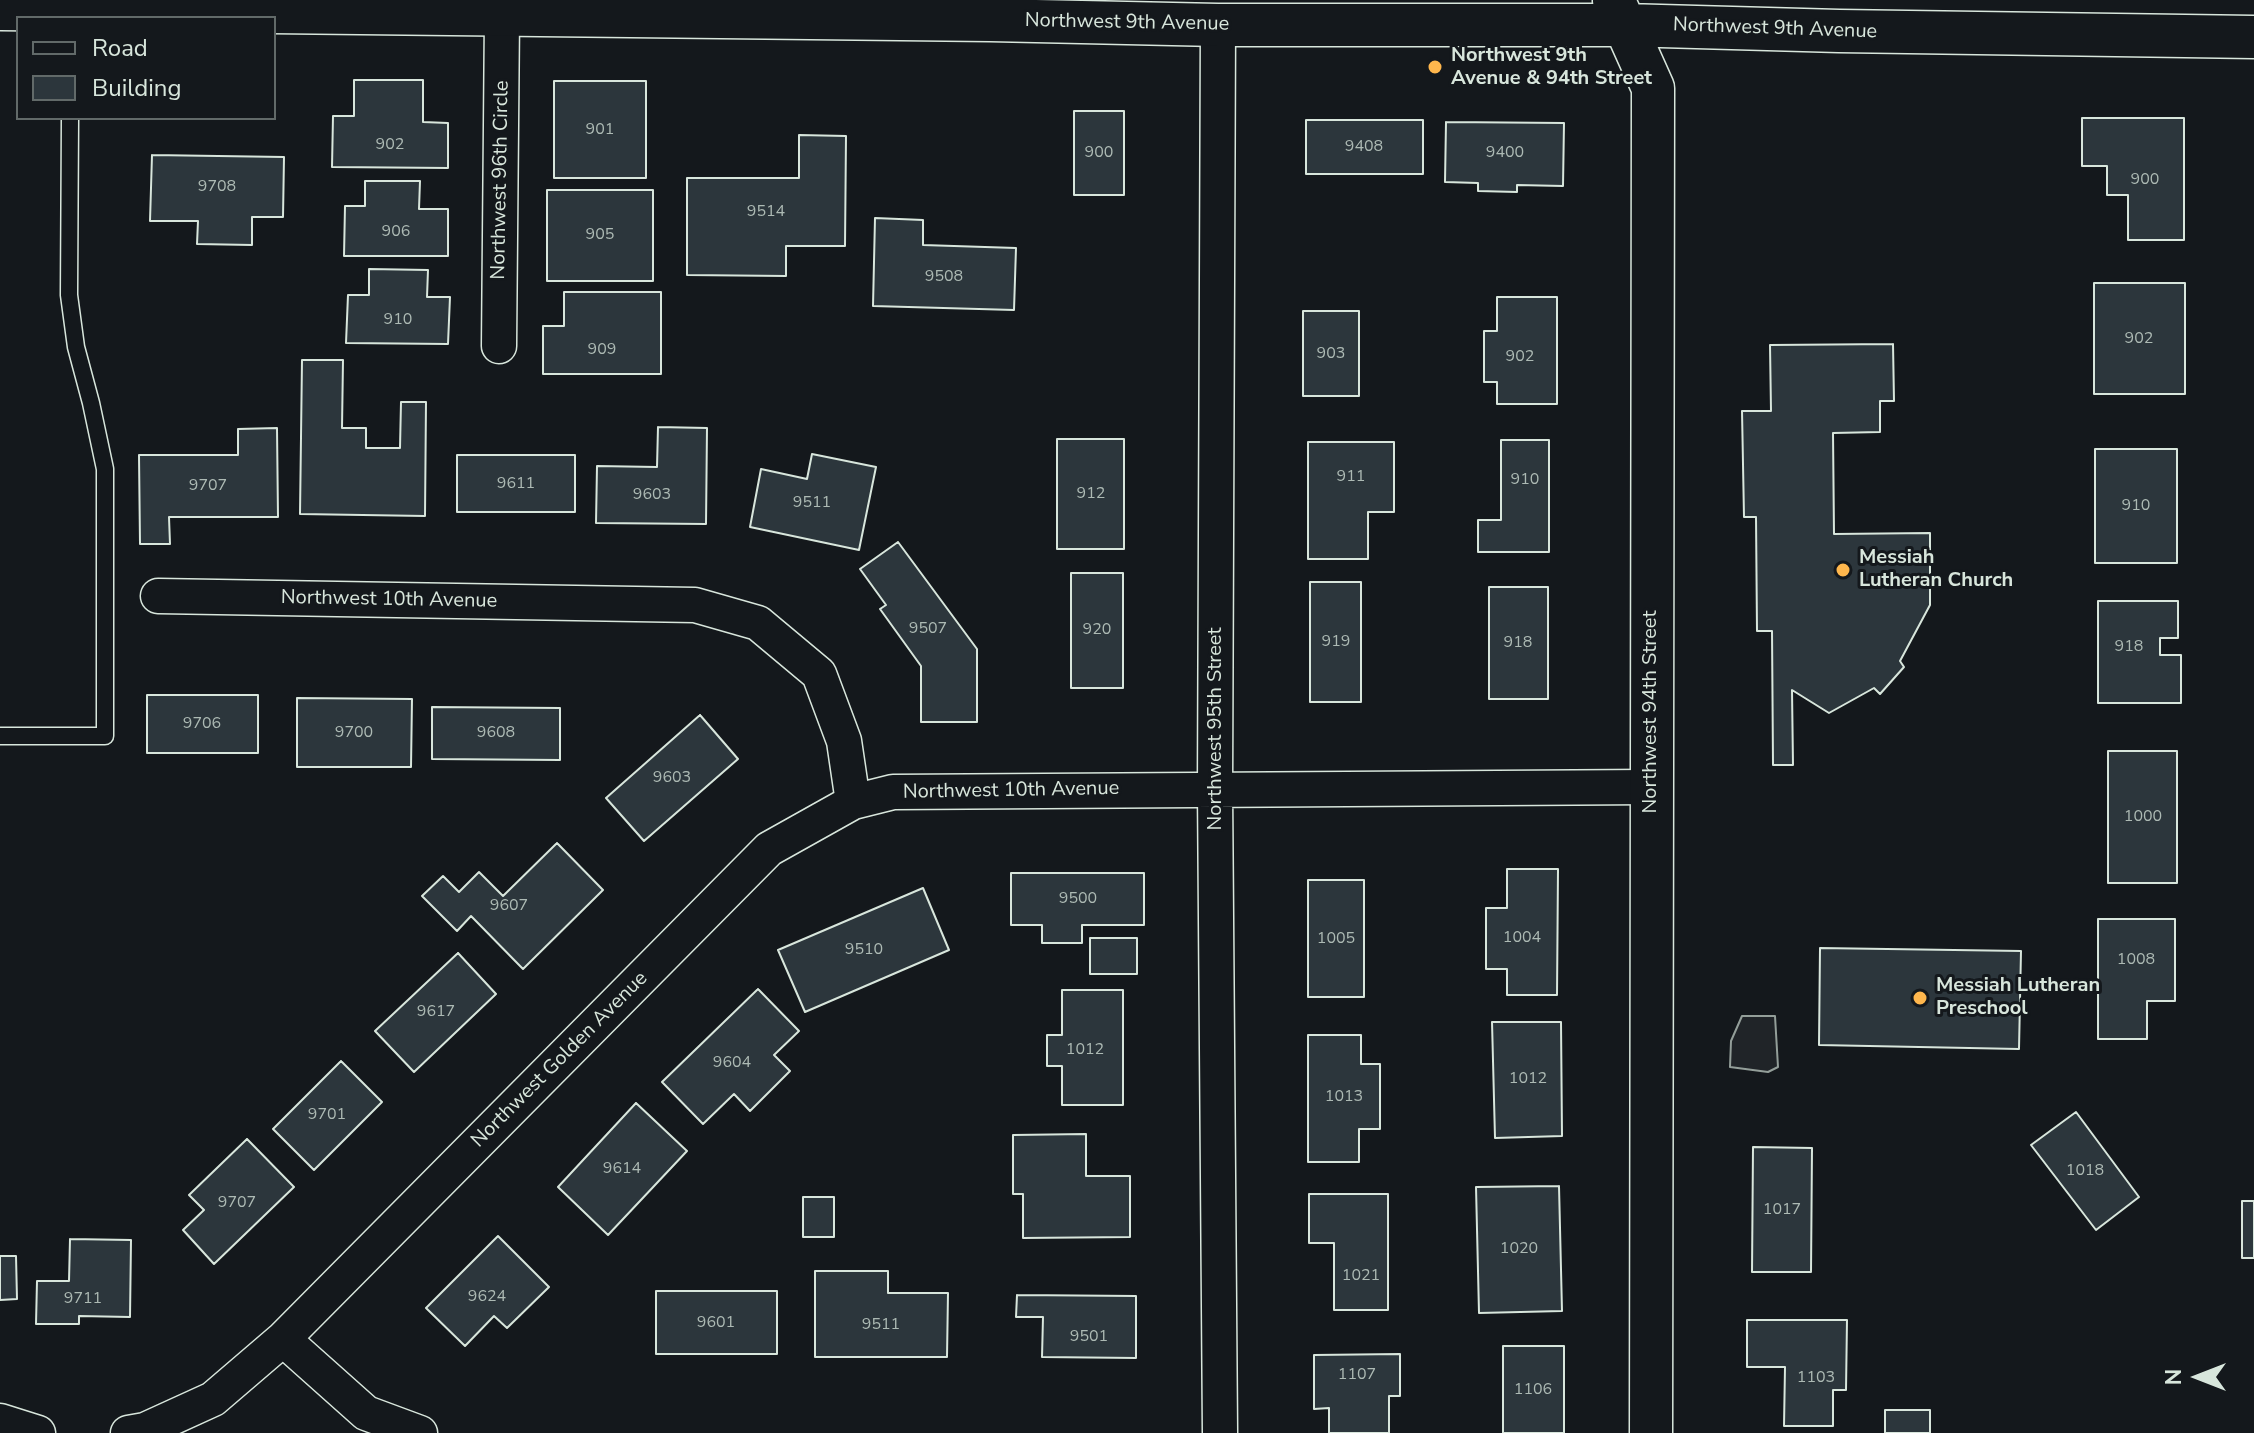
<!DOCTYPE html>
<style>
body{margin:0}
#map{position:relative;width:2254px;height:1433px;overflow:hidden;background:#14181c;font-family:"Nunito Sans",sans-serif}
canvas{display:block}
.legend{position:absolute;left:16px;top:16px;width:260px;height:104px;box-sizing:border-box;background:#14181c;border:2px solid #626a69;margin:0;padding:10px 14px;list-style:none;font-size:24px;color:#d8e6dc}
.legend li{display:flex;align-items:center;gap:16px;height:40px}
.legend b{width:40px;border:2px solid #626a69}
.north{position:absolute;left:2158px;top:1337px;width:80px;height:80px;-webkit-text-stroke:6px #14181c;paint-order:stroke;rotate:270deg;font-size:22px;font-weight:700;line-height:32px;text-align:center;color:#d8e6dc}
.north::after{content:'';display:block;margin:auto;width:28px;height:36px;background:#d8e6dc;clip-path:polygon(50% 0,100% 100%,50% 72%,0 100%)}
</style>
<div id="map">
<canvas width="2254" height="1433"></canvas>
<ul class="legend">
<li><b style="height:10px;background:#14181c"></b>Road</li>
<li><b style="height:22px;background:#2c363c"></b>Building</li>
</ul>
<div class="north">N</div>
</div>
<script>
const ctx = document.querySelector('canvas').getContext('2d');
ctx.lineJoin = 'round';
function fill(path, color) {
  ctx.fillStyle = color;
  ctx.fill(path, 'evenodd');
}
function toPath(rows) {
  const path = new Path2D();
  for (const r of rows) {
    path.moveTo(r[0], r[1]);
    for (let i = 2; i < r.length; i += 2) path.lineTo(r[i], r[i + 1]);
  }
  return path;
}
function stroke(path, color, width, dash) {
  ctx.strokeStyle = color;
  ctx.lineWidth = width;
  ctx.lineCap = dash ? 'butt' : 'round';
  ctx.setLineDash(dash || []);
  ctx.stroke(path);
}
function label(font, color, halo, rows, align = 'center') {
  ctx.font = font + ' "Nunito Sans",sans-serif';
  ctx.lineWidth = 6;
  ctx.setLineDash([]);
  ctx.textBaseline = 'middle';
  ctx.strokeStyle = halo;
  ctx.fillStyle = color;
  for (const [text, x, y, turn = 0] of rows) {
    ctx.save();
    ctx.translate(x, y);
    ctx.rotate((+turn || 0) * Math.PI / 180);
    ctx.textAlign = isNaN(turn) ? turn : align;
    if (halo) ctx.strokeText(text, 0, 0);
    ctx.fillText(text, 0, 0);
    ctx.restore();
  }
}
const green = toPath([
 [1742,1016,1775,1016,1778,1067,1768,1072,1730,1067,1731,1041,1742,1016]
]);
const building = toPath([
 [354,80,423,80,423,122,448,123,448,168,332,167,333,116,354,116,354,80],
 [554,81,646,81,646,178,554,178,554,81],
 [1074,111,1124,111,1124,195,1074,195,1074,111],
 [2082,118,2184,118,2184,240,2128,240,2128,195,2107,195,2107,166,2082,166,2082,118],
 [1306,120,1423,120,1423,174,1306,174,1306,120],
 [1446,122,1564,123,1563,186,1517,185,1517,192,1478,191,1478,183,1445,182,1446,122],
 [799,135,846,136,845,246,786,246,786,276,687,275,687,178,799,178,799,135],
 [152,155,284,157,283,217,252,217,252,245,197,244,198,221,150,221,152,155],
 [365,181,420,181,419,209,448,209,448,256,344,256,345,206,365,206,365,181],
 [547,190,653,190,653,281,547,281,547,190],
 [875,218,923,220,923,245,1016,248,1014,310,873,306,875,218],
 [369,269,428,270,427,297,450,297,448,344,346,343,348,295,369,295,369,269],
 [2094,283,2185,283,2185,394,2094,394,2094,283],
 [564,292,661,292,661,374,543,374,543,326,564,326,564,292],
 [1497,297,1557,297,1557,404,1497,404,1497,382,1484,382,1484,331,1497,331,1497,297],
 [1303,311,1359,311,1359,396,1303,396,1303,311],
 [1893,344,1894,401,1880,401,1880,432,1833,433,1834,534,1930,533,1930,605,1900,661,1904,667,1880,694,1874,688,1829,713,1792,690,1793,765,1773,765,1772,631,1757,631,1756,517,1744,517,1742,411,1771,411,1770,345,1893,344],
 [302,360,343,360,342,428,366,428,366,448,400,448,401,402,426,402,425,516,300,514,302,360],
 [658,427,707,428,706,524,596,523,597,466,657,467,658,427],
 [277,428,278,517,169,517,170,544,140,544,139,455,238,455,238,429,277,428],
 [1057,439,1124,439,1124,549,1057,549,1057,439],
 [1501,440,1549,440,1549,552,1478,552,1478,520,1501,520,1501,440],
 [1308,442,1394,442,1394,512,1368,512,1368,559,1308,559,1308,442],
 [2095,449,2177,449,2177,563,2095,563,2095,449],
 [812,454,876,467,859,550,750,527,761,469,807,479,812,454],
 [457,455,575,455,575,512,457,512,457,455],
 [898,542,977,649,977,722,921,722,921,666,880,609,886,605,860,569,898,542],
 [1071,573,1123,573,1123,688,1071,688,1071,573],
 [1310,582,1361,582,1361,702,1310,702,1310,582],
 [1489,587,1548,587,1548,699,1489,699,1489,587],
 [2098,601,2178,601,2178,638,2160,638,2160,655,2181,655,2181,703,2098,703,2098,601],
 [147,695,258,695,258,753,147,753,147,695],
 [297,698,412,699,411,767,297,767,297,698],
 [432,707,560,708,560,760,432,759,432,707],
 [700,715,738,759,644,841,606,798,700,715],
 [2108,751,2177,751,2177,883,2108,883,2108,751],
 [557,843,603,890,523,969,471,916,457,931,422,896,443,876,459,892,479,872,503,896,557,843],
 [1507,869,1558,869,1557,995,1507,995,1507,969,1486,969,1486,908,1507,908,1507,869],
 [1011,873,1144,873,1144,925,1082,925,1082,943,1042,943,1042,925,1011,925,1011,873],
 [1308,880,1364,880,1364,997,1308,997,1308,880],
 [923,888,949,950,805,1012,778,950,923,888],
 [2098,919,2175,919,2175,1001,2147,1001,2147,1039,2098,1039,2098,919],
 [1090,938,1137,938,1137,974,1090,974,1090,938],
 [1820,948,2021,951,2019,1049,1819,1045,1820,948],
 [458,953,496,994,414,1072,375,1031,458,953],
 [758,989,799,1031,774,1055,790,1071,750,1111,734,1094,703,1124,662,1082,758,989],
 [1062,990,1123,990,1123,1105,1062,1105,1062,1066,1047,1066,1047,1035,1062,1035,1062,990],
 [1492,1022,1561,1022,1562,1136,1495,1138,1492,1022],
 [1308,1035,1361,1035,1361,1064,1380,1064,1380,1129,1359,1129,1359,1162,1308,1162,1308,1035],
 [341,1061,382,1102,314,1170,273,1129,341,1061],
 [636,1103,687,1151,608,1235,558,1187,636,1103],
 [2076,1112,2139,1197,2096,1230,2031,1145,2076,1112],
 [1086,1134,1086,1176,1130,1176,1130,1237,1023,1238,1023,1194,1013,1194,1013,1135,1086,1134],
 [247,1139,294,1187,214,1264,183,1230,204,1210,189,1195,247,1139],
 [1753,1147,1812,1148,1811,1272,1752,1272,1753,1147],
 [1559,1186,1562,1311,1479,1313,1476,1187,1559,1186],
 [1309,1194,1388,1194,1388,1310,1334,1310,1334,1243,1309,1243,1309,1194],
 [803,1197,834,1197,834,1237,803,1237,803,1197],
 [2242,1201,2254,1201,2254,1258,2242,1258,2242,1201],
 [498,1236,549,1287,507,1328,494,1316,465,1346,426,1308,498,1236],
 [70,1239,131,1240,130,1317,79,1316,79,1324,36,1324,37,1281,69,1281,70,1239],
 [0,1256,16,1256,17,1299,0,1300,0,1256],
 [815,1271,888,1271,888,1293,948,1293,947,1357,815,1357,815,1271],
 [656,1291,777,1291,777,1354,656,1354,656,1291],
 [1017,1295,1136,1296,1136,1358,1042,1357,1043,1317,1016,1317,1017,1295],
 [1747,1320,1847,1320,1846,1390,1833,1390,1833,1426,1784,1426,1785,1367,1747,1367,1747,1320],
 [1503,1346,1564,1346,1564,1433,1503,1433,1503,1346],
 [1400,1354,1400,1396,1389,1396,1389,1433,1329,1433,1329,1408,1314,1409,1314,1355,1400,1354],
 [1885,1410,1930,1410,1930,1433,1885,1433,1885,1410]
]);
const service = toPath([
 [0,736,105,736,105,469,91,403,76,347,69,295,70,118]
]);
const minor = toPath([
 [1218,25,1215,789,1220,1433],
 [499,346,502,15],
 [158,596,695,605,758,623,819,674,844,741,853,802,893,792,1650,787],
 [283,1339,366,1413,420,1433],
 [0,1421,38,1433],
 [128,1433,145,1430,213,1399,283,1339,769,849,853,802]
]);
const tertiary = toPath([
 [1614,1,1653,88,1651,1433],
 [0,9,990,20,1218,25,1625,25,1839,31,2254,37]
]);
const markers = [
 [1435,67,8,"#ffb74d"],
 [1843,570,8,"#ffb74d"],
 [1920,998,8,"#ffb74d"]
];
const numberNames = [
 ["901",600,130],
 ["902",390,145],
 ["9408",1364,147],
 ["900",1099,153],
 ["9400",1505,153],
 ["900",2145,180],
 ["9708",217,187],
 ["9514",766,212],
 ["906",396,232],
 ["905",600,235],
 ["9508",944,277],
 ["910",398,320],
 ["902",2139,339],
 ["909",602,350],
 ["903",1331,354],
 ["902",1520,357],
 ["911",1351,477],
 ["910",1525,480],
 ["9611",516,484],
 ["9707",208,486],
 ["912",1091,494],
 ["9603",652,495],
 ["9511",812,503],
 ["910",2136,506],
 ["9507",928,629],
 ["920",1097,630],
 ["919",1336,642],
 ["918",1518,643],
 ["918",2129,647],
 ["9706",202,724],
 ["9700",354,733],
 ["9608",496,733],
 ["9603",672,778],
 ["1000",2143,817],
 ["9500",1078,899],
 ["9607",509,906],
 ["1004",1522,938],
 ["1005",1336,939],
 ["9510",864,950],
 ["1008",2136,960],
 ["9617",436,1012],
 ["1012",1085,1050],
 ["9604",732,1063],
 ["1012",1528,1079],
 ["1013",1344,1097],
 ["9701",327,1115],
 ["9614",622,1169],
 ["1018",2085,1171],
 ["9707",237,1203],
 ["1017",1782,1210],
 ["1020",1519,1249],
 ["1021",1361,1276],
 ["9624",487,1297],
 ["9711",83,1299],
 ["9601",716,1323],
 ["9511",881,1325],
 ["9501",1089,1337],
 ["1107",1357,1375],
 ["1103",1816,1378],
 ["1106",1533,1390]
];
const streetNames = [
 ["Northwest 9th Avenue",1127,23,1],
 ["Northwest 9th Avenue",1775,29,2],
 ["Northwest 96th Circle",501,180,-89],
 ["Northwest 10th Avenue",389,600,1],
 ["Northwest 94th Street",1651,712,-90],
 ["Northwest 95th Street",1216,729,-90],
 ["Northwest 10th Avenue",1011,791,-1],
 ["Northwest Golden Avenue",560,1060,-45]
];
const poiNames = [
 ["Northwest 9th",1451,56],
 ["Avenue & 94th Street",1451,79],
 ["Messiah",1859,558],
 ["Lutheran Church",1859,581],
 ["Messiah Lutheran",1936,986],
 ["Preschool",1936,1009]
];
fill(green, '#202428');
stroke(green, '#939e99', 2);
fill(building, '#2c363c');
stroke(building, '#d8e6dc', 2);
stroke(service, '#d8e6dc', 19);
stroke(minor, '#d8e6dc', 37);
stroke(tertiary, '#d8e6dc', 45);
stroke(service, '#14181c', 16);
stroke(minor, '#14181c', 34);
stroke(tertiary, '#14181c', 42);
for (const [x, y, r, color] of markers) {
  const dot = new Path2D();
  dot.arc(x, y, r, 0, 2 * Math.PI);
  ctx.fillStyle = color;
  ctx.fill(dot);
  stroke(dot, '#14181c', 3);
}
label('16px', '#adbab4', null, numberNames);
label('20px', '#d8e6dc', '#14181c', streetNames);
label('bold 20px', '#d8e6dc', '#14181c', poiNames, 'left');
</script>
